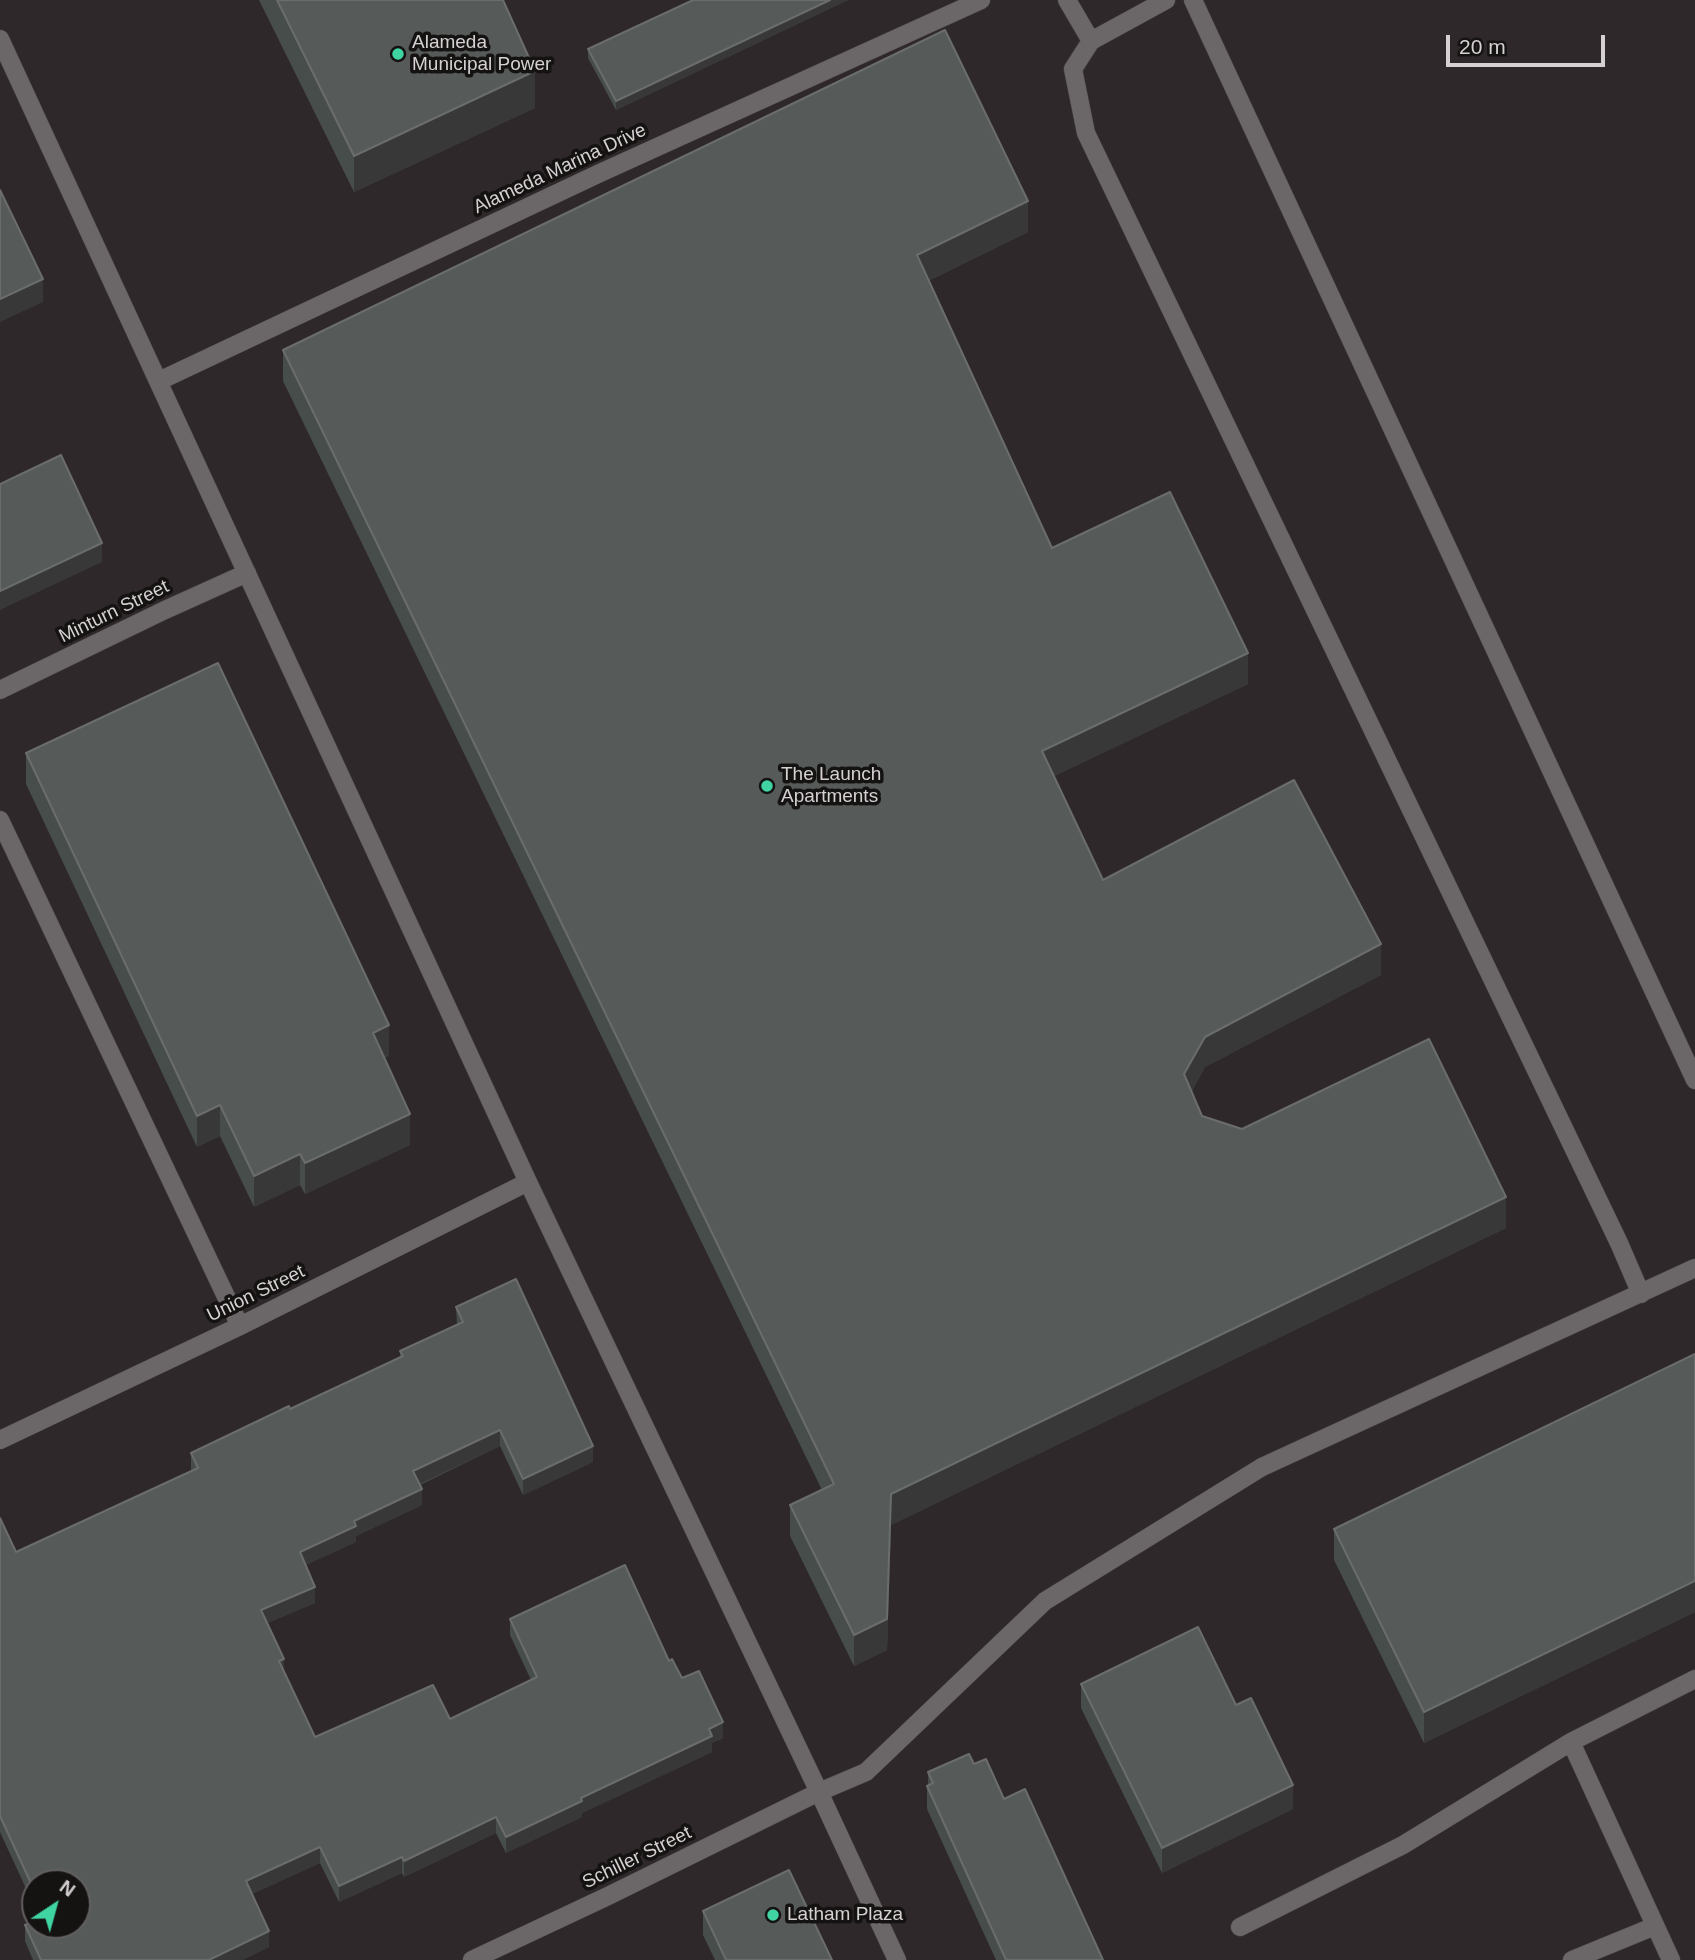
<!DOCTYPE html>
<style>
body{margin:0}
#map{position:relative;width:1695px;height:1960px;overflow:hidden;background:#2f282a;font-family:Helvetica,sans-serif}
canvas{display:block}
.north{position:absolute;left:21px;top:1869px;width:70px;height:70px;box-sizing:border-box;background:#151212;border:2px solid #625e5f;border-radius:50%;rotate:36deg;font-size:19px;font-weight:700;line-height:28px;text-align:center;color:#d5d0d2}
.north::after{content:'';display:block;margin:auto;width:24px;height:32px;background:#3fd4a2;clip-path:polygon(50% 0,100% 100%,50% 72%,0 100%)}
.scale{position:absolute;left:1446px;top:35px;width:159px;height:32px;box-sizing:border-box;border:4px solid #d5d0d2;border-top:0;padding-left:9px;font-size:21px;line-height:24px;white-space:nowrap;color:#d5d0d2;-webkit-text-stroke:5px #151212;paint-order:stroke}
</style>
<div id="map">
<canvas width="1695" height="1960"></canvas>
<div class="north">N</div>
<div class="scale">20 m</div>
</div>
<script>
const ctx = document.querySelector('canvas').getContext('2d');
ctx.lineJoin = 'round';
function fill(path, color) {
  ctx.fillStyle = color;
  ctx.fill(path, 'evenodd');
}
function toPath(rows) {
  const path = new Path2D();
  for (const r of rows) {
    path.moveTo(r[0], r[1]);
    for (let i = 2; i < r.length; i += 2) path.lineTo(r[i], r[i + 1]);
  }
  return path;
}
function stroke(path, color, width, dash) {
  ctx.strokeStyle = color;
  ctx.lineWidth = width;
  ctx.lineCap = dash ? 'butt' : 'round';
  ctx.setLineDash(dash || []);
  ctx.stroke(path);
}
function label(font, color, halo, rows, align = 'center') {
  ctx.font = font + ' Helvetica,sans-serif';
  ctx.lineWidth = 7;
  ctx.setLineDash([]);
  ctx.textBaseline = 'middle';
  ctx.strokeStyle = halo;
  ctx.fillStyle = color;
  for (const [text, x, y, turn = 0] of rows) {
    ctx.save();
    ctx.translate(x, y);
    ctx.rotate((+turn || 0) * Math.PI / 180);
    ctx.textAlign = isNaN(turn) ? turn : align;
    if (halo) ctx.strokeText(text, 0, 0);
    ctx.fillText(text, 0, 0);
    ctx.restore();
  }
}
const pier = toPath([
 [1675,0,1695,0,1695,116,1692,113],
 [1695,358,1695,513,1680,518,1692,361]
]);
const minor = toPath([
 [1067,0,1091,41],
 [1166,0,1091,41,1073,69,1086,133,1619,1243,1641,1294],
 [1193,0,1695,1080],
 [0,39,528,1182,819,1792,897,1960],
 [159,381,600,173,981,0],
 [0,690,165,610,247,573],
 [0,820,240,1326],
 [0,1440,240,1326,528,1182],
 [1571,1742,1695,1679],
 [1240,1927,1403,1845,1571,1742,1671,1960],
 [472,1960,608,1896,819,1792,866,1772,1045,1601,1262,1467,1695,1268],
 [1572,1960,1655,1926]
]);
const wall = toPath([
 [259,0,503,0,535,108,354,192],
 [693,0,848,0,616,110,588,58,588,49],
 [1028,232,928,281,1052,548,1248,684,1054,776,1103,880,1381,975,1205,1067,1192,1091,1202,1116,1506,1228,891,1525,887,1650,854,1666,790,1536,790,1505,822,1490,283,381,283,350],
 [26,753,389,1056,384,1058,410,1145,305,1194,300,1185,254,1207,220,1136,197,1147,26,784],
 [456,1307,593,1462,523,1495,500,1446,420,1485,422,1505,356,1536,356,1542,305,1565,315,1603,267,1623,284,1670,315,1737,450,1719,531,1680,510,1635,510,1619,669,1661,723,1738,712,1743,712,1752,582,1813,582,1817,506,1853,496,1833,404,1877,402,1873,339,1902,320,1863,252,1894,269,1947,242,1960,33,1960,25,1941,25,1925,77,1925,35,1883,35,1908,0,1832,0,1518,16,1552,192,1471,191,1469,191,1453,290,1409,400,1358,400,1351,457,1325],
 [1695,1354,1695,1612,1424,1743,1334,1560,1334,1529],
 [1081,1684,1236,1705,1293,1809,1162,1873,1081,1708],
 [974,1764,1004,1799,1103,1960,996,1960,927,1809,927,1786,928,1785,928,1772],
 [703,1911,832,1960,715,1960,703,1935]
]);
const shadedWall = toPath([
 [830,0,848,0,616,110,616,101],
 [535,71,535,108,354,192,354,156],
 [1028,201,1028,232,917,286,917,255],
 [43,279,43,302,0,322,0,299],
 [102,543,102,562,0,610,0,591],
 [1248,653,1248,684,1042,782,1042,751],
 [1381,944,1381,975,1205,1067,1184,1105,1184,1074,1205,1037],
 [389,1025,389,1056,373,1064,373,1033],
 [220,1105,220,1136,197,1147,197,1116],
 [410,1114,410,1145,305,1194,305,1163],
 [300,1154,300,1185,254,1207,254,1176],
 [1506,1197,1506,1228,891,1525,887,1650,854,1666,854,1635,891,1494],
 [500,1430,500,1446,413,1487,413,1471],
 [593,1446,593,1462,523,1495,523,1479],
 [422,1489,422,1505,356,1536,356,1542,300,1568,300,1552,354,1521],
 [1695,1581,1695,1612,1424,1743,1424,1712],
 [315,1587,315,1603,261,1626,261,1610],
 [284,1659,284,1675,279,1661],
 [723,1722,723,1738,712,1743,712,1752,582,1813,582,1817,506,1853,506,1837,709,1729],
 [1293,1785,1293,1809,1162,1873,1162,1848],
 [496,1817,496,1833,404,1877,404,1861],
 [320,1847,320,1863,246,1897,246,1881],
 [402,1857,402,1873,339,1902,339,1886],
 [269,1931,269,1947,242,1960,209,1960]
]);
const building = toPath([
 [277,0,503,0,535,71,354,156,277,0],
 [693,0,830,0,616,101,588,49,693,0],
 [945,30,1028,201,917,255,1052,548,1170,492,1248,653,1042,751,1103,880,1294,780,1381,944,1205,1037,1184,1074,1202,1116,1242,1129,1429,1039,1506,1197,891,1494,887,1619,854,1635,790,1505,834,1484,283,350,945,30],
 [0,190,43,279,0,299,0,190],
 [61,455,102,543,0,591,0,484,61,455],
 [218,663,389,1025,373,1033,410,1114,305,1163,300,1154,254,1176,220,1105,197,1116,26,753,218,663],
 [516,1279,593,1446,523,1479,500,1430,413,1471,422,1489,354,1521,356,1526,300,1552,315,1587,261,1610,284,1659,279,1661,315,1737,433,1685,450,1719,537,1677,510,1619,625,1565,669,1661,672,1659,682,1678,699,1671,723,1722,709,1729,712,1736,581,1798,582,1801,506,1837,496,1817,404,1861,402,1857,339,1886,320,1847,246,1881,269,1931,209,1960,41,1960,25,1925,35,1921,35,1925,77,1925,77,1883,35,1883,35,1892,0,1816,0,1518,16,1552,198,1468,191,1453,289,1406,290,1409,403,1356,400,1351,463,1322,456,1307,516,1279],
 [1695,1354,1695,1581,1424,1712,1334,1529,1695,1354],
 [1198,1627,1236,1705,1251,1698,1293,1785,1162,1848,1081,1684,1198,1627],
 [969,1754,974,1764,986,1759,1004,1799,1025,1789,1103,1960,1006,1960,927,1786,933,1783,928,1772,969,1754],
 [789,1870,832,1960,726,1960,703,1911,789,1870]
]);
const markers = [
 [398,54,7,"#3fd4a2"],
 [767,786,7,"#3fd4a2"],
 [773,1915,7,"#3fd4a2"]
];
const poiNames = [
 ["Alameda",412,43],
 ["Municipal Power",412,65],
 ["The Launch",781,775],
 ["Apartments",781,797],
 ["Latham Plaza",787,1915]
];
const streetNames = [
 ["Alameda Marina Drive",560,169,-25],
 ["Minturn Street",114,612,-26],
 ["Union Street",256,1294,-26],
 ["Schiller Street",637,1858,-26]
];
fill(pier, '#2f282a');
stroke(minor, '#4a4345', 19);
stroke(minor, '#6b6768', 18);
fill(wall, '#474d4a');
fill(shadedWall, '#373837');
fill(building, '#565b59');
stroke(building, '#6a6d6c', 2);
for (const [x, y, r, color] of markers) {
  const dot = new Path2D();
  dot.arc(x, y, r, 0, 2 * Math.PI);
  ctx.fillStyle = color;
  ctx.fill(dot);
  stroke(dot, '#151212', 2.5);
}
label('19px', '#d5d0d2', '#151212', poiNames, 'left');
label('19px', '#d5d0d2', '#151212', streetNames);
</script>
